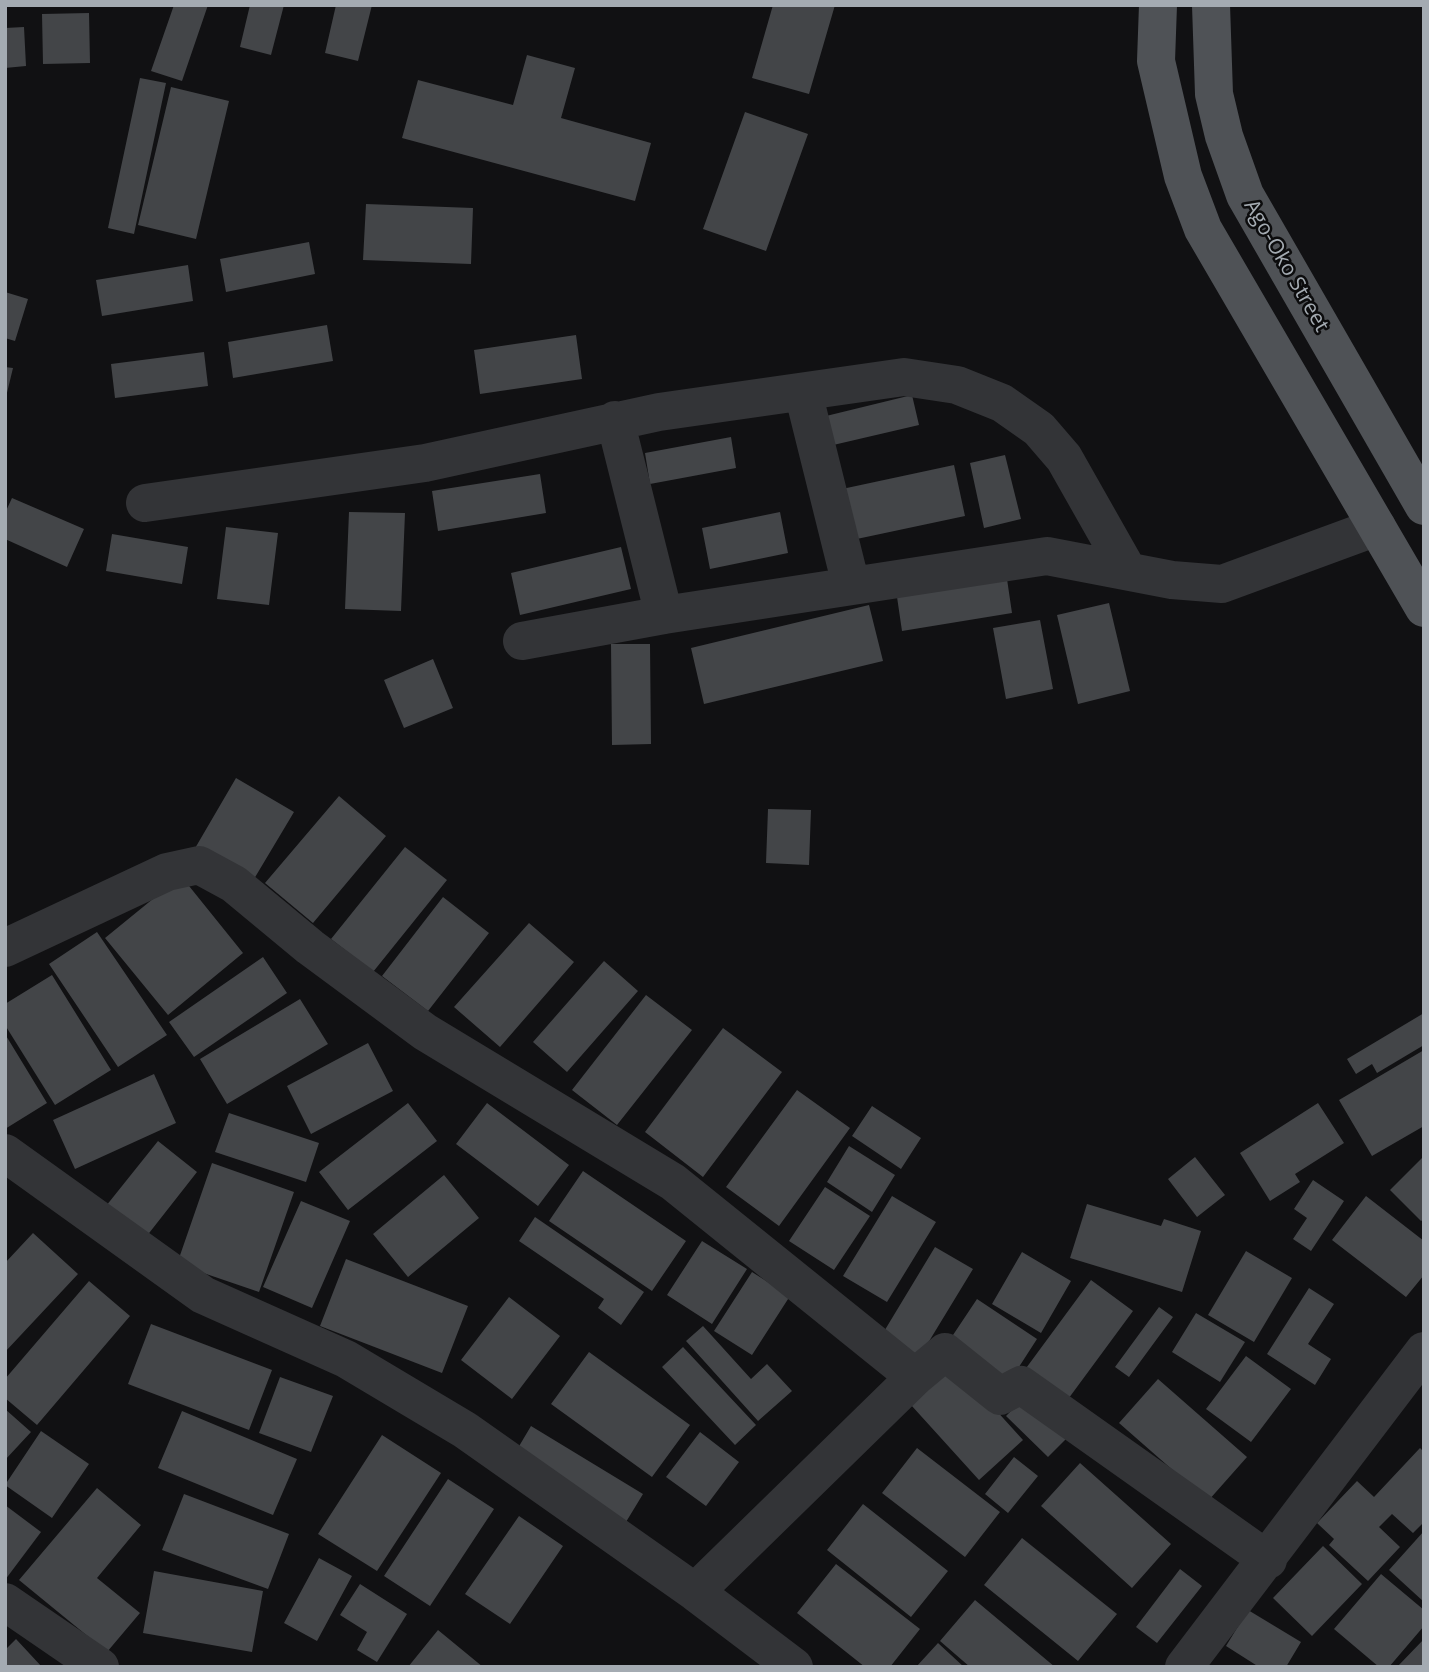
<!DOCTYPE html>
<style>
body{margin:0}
#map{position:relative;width:1429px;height:1672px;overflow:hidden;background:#111113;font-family:"Open Sans",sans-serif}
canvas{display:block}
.frame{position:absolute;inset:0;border:7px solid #a4abb2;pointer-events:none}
</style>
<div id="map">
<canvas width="1429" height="1672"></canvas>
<div class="frame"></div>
</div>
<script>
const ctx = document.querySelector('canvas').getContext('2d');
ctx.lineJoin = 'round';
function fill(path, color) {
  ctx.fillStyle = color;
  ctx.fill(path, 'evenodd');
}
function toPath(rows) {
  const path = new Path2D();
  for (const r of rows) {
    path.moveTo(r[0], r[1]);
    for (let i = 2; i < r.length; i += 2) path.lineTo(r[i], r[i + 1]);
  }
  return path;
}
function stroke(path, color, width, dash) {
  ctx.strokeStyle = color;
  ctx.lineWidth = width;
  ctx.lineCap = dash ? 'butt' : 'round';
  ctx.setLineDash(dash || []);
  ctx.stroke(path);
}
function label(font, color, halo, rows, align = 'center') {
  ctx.font = font + ' "Open Sans",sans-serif';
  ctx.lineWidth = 5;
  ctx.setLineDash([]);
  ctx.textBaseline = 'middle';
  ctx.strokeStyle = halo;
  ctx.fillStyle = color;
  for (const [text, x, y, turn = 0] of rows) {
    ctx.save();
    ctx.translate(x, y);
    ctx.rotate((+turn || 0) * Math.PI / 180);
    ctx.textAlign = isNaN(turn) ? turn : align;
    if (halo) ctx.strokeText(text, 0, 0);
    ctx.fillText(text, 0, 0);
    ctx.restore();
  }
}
const building = toPath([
 [174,5,208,5,182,81,151,71],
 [250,5,284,5,271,55,240,47],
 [336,5,372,5,358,61,325,53],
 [773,5,835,5,809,94,752,78],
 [89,13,90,63,43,64,42,14],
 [24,27,26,66,5,68,5,28],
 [527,55,575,68,561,118,651,143,635,201,402,138,418,80,513,105],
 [140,78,166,83,134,234,108,228],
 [171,87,229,101,196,239,138,225],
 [745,112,808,134,766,251,703,229],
 [366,204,473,208,471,264,363,260],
 [309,242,315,274,226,292,220,259],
 [188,265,193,301,102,316,96,280],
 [5,292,28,299,15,341,5,338],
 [327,325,333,361,233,378,228,342],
 [576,335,582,379,480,394,474,350],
 [204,352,208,386,115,398,111,364],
 [5,367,13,368,6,397,5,397],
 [912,395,919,425,829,446,822,417],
 [731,437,736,468,650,484,645,453],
 [1005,455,1021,519,984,528,970,463],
 [954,465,965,516,852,540,842,489],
 [540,474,546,513,438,531,432,491],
 [12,498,84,529,67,567,5,539,5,513],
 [349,512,405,513,401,611,345,609],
 [780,512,788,553,710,569,702,528],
 [226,527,278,533,269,605,217,599],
 [112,534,188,547,182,584,106,571],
 [621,547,631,589,520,615,511,573],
 [1007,579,1012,613,902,631,897,597],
 [1109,603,1130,691,1078,704,1057,615],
 [869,605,883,661,704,704,691,648],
 [1040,620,1053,689,1006,699,993,628],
 [611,644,650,644,651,744,612,745],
 [433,659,453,708,404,728,384,680],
 [236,778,294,812,251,884,194,850],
 [339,796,386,836,313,923,265,883],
 [768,809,811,810,809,865,766,863],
 [405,847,447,880,373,972,331,939],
 [181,876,243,953,168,1015,105,938],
 [443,897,489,933,428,1011,382,976],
 [529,923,574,962,500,1047,454,1007],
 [97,932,167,1035,118,1067,49,964],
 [263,957,287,993,194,1057,169,1022],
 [604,961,638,991,567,1072,533,1042],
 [52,975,111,1070,55,1105,5,1025,5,1004],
 [646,995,692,1030,617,1125,572,1090],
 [300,999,328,1044,227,1104,200,1059],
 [1424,1013,1424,1045,1377,1073,1372,1064,1356,1074,1347,1059],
 [723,1028,782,1072,703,1177,645,1132],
 [5,1034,47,1103,5,1129],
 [368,1043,393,1091,311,1134,287,1086],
 [1424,1050,1424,1126,1372,1156,1339,1100],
 [154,1074,176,1123,75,1169,53,1120],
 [797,1090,850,1128,779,1226,726,1187],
 [408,1103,437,1141,348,1210,319,1172],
 [487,1103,569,1165,538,1206,456,1144],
 [1318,1103,1344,1143,1295,1174,1300,1182,1270,1201,1240,1153],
 [872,1106,921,1138,901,1169,852,1136],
 [229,1113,319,1143,306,1182,215,1152],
 [158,1141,197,1172,146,1237,106,1206],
 [849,1146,895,1175,872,1212,827,1182],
 [1424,1156,1424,1219,1421,1221,1390,1190],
 [1195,1157,1225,1195,1197,1217,1168,1179],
 [212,1163,294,1192,259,1292,177,1264],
 [583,1171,686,1241,652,1291,549,1221],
 [444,1175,479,1218,408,1277,373,1234],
 [1313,1180,1344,1201,1311,1251,1293,1239,1307,1218,1294,1209],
 [825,1187,870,1216,834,1270,789,1241],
 [892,1196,936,1222,887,1302,843,1276],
 [1366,1196,1424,1241,1424,1275,1406,1297,1332,1240],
 [301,1201,350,1221,312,1308,263,1287],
 [1087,1204,1161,1226,1164,1219,1201,1231,1182,1292,1070,1258],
 [535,1217,644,1292,621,1325,598,1308,604,1299,519,1241],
 [33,1233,78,1274,5,1352,5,1263],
 [702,1241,747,1269,712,1324,667,1295],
 [935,1247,973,1269,914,1366,877,1343],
 [1246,1251,1292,1278,1254,1342,1208,1315],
 [1022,1252,1071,1281,1041,1333,992,1304],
 [346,1259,468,1306,442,1373,320,1326],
 [752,1272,790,1296,752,1355,714,1331],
 [1091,1280,1133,1311,1063,1406,1021,1375],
 [89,1281,130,1316,37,1425,5,1398,5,1379],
 [1309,1288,1334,1304,1308,1344,1331,1359,1315,1385,1267,1354],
 [509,1297,560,1336,512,1399,461,1360],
 [977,1299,1037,1339,1006,1387,945,1347],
 [1159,1307,1173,1317,1129,1377,1115,1367],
 [1196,1313,1245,1342,1220,1382,1172,1352],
 [151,1324,272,1370,249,1430,128,1384],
 [703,1326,751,1379,767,1364,792,1391,758,1421,686,1341],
 [683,1347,756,1425,735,1445,662,1367],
 [589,1352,690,1425,652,1477,551,1404],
 [1246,1356,1291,1389,1251,1442,1206,1409],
 [955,1365,1023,1440,979,1480,911,1405],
 [280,1377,333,1396,311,1452,259,1433],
 [1158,1379,1247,1457,1208,1501,1119,1423],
 [1029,1393,1071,1434,1048,1457,1006,1416],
 [5,1409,31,1432,5,1460],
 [182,1411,297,1459,273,1515,158,1468],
 [531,1426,643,1494,626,1522,515,1453],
 [41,1431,89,1464,52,1518,5,1485],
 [700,1432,739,1462,706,1506,666,1477],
 [382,1435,441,1473,377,1571,318,1534],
 [917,1448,1000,1512,965,1557,882,1493],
 [1420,1448,1424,1452,1424,1522,1413,1533,1392,1514,1379,1527,1400,1547,1368,1581,1329,1545,1334,1539,1317,1523,1357,1481,1374,1497],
 [1014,1457,1038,1476,1008,1513,985,1494],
 [1080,1463,1171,1544,1132,1588,1041,1506],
 [448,1479,494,1509,430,1606,384,1576],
 [97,1488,141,1525,97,1578,140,1613,107,1652,19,1580],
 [184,1494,289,1534,268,1589,162,1550],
 [863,1504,948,1571,911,1617,827,1550],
 [5,1505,41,1532,5,1580],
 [519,1516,563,1546,510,1624,465,1594],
 [1424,1531,1424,1602,1389,1570],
 [1022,1538,1117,1614,1078,1661,984,1585],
 [1323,1546,1362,1584,1312,1636,1273,1598],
 [319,1558,352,1576,317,1641,284,1623],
 [836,1564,920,1629,890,1667,865,1667,797,1613],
 [1180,1569,1202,1586,1157,1643,1136,1627],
 [154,1571,263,1591,252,1652,143,1633],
 [1381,1574,1424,1610,1424,1626,1389,1667,1379,1667,1334,1629],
 [360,1584,407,1614,377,1662,357,1650,367,1632,340,1615],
 [975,1600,1055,1667,970,1667,940,1641],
 [1248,1610,1301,1642,1286,1667,1259,1667,1226,1646],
 [438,1630,483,1667,408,1667],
 [16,1639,42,1667,5,1667,5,1650],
 [1424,1639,1424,1667,1397,1667],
 [938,1643,964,1667,916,1667]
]);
const minor = toPath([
 [803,392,851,585],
 [615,420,664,615],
 [145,503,425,463,659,412,904,377,957,385,1002,403,1039,429,1064,458,1128,571],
 [522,641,664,615,1047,556,1172,580,1222,584,1377,527],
 [5,948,167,872,199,865,234,884,310,947,425,1032,673,1182,915,1377],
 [5,1153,203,1295,346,1359,465,1430,695,1592,794,1667],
 [695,1592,915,1377,945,1352,1000,1396,1021,1385,1268,1560],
 [5,1602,100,1667],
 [1184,1667,1424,1351]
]);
const major = toPath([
 [1158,5,1156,61,1183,176,1203,229,1424,608],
 [1211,5,1214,94,1224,136,1245,195,1424,506]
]);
const streetNames = [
 ["Ago-Oko Street",1286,266,60]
];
fill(building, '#434548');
stroke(minor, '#333437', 38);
stroke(major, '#4f5256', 38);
label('21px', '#a4abb2', '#0c0c0d', streetNames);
</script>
